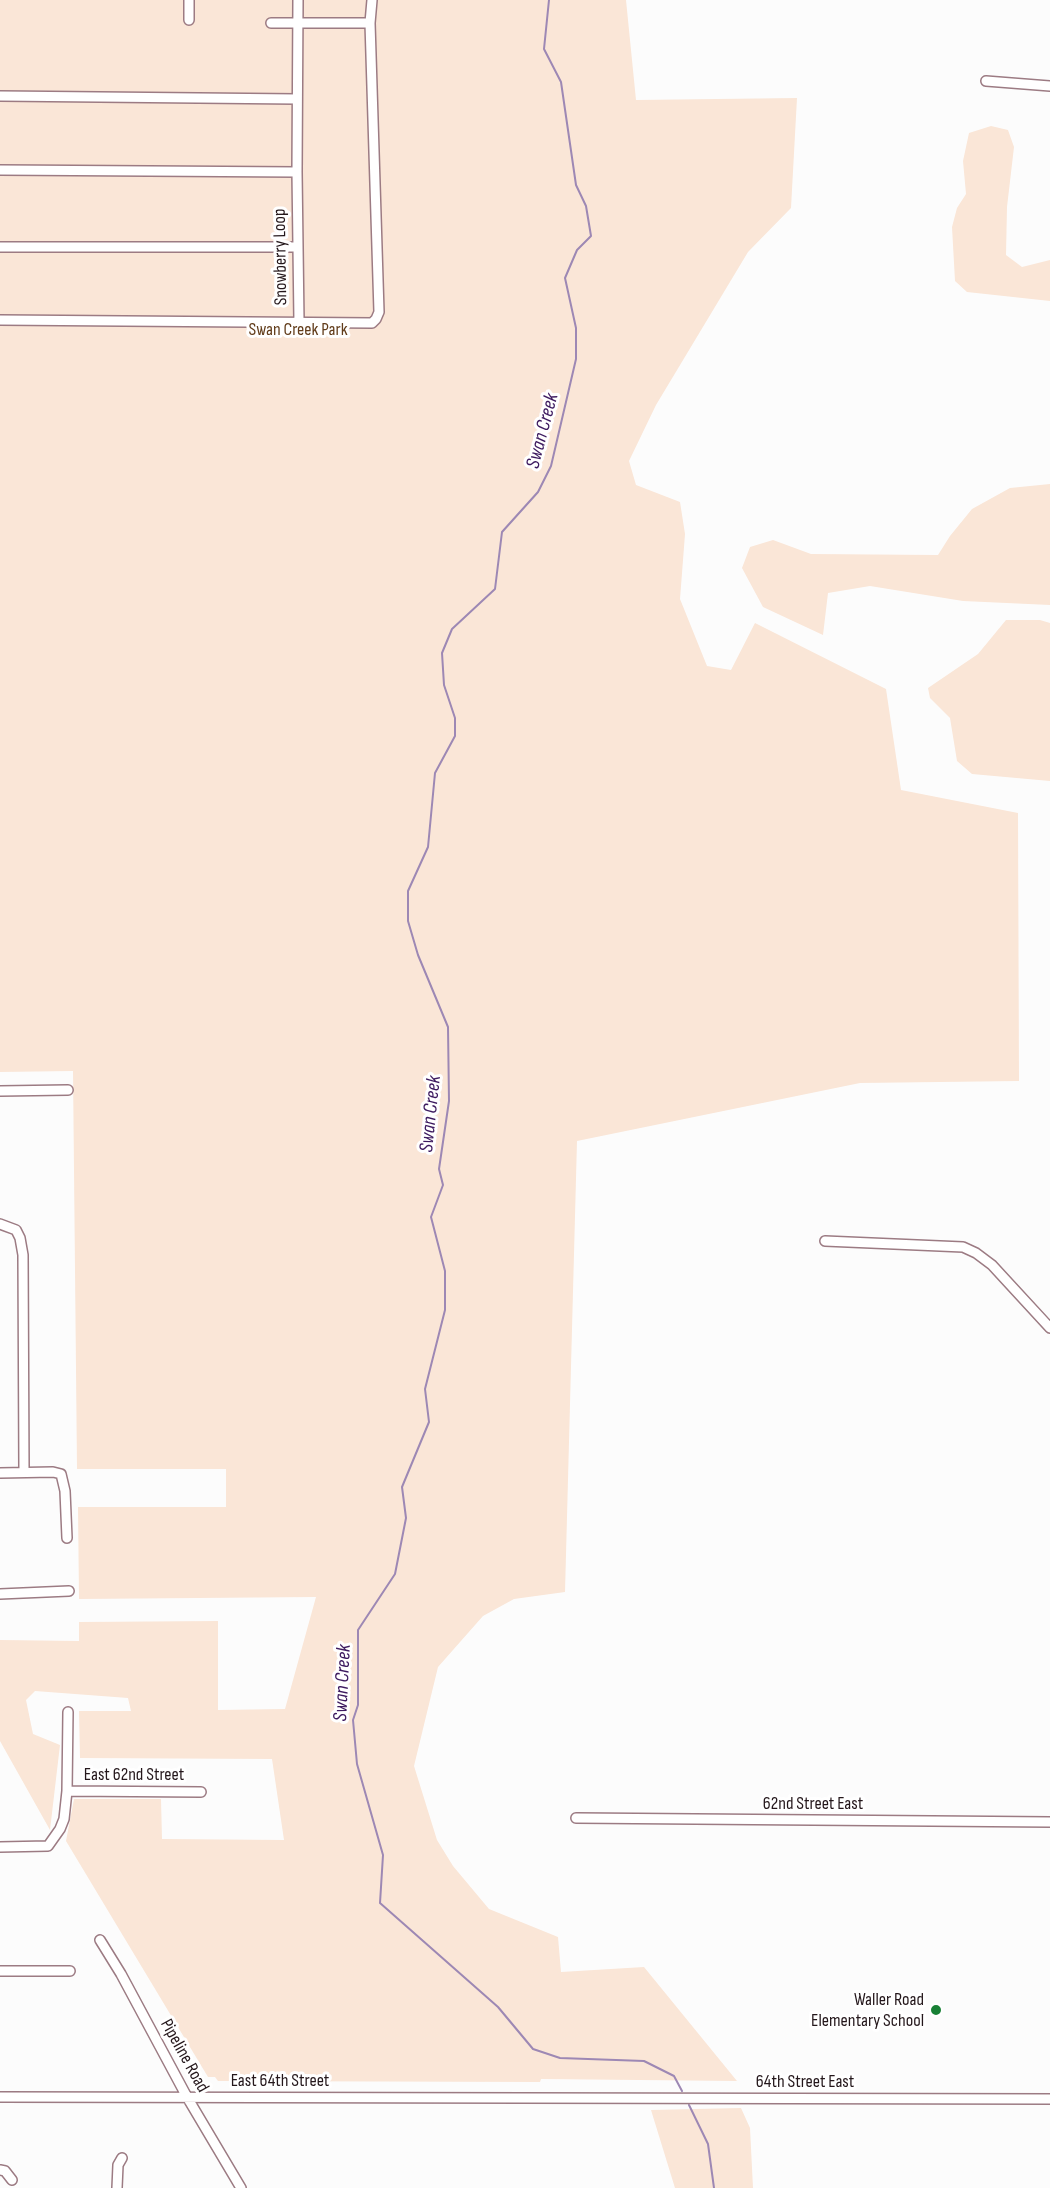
<!DOCTYPE html>
<style>
body{margin:0}
canvas{display:block;background:#fcfcfc}
</style>
<canvas width="1050" height="2188"></canvas>
<script>
const ctx = document.querySelector('canvas').getContext('2d');
ctx.lineJoin = 'round';
function fill(path, color) {
  ctx.fillStyle = color;
  ctx.fill(path, 'evenodd');
}
function toPath(rows) {
  const path = new Path2D();
  for (const r of rows) {
    path.moveTo(r[0], r[1]);
    for (let i = 2; i < r.length; i += 2) path.lineTo(r[i], r[i + 1]);
  }
  return path;
}
function stroke(path, color, width, dash) {
  ctx.strokeStyle = color;
  ctx.lineWidth = width;
  ctx.lineCap = dash ? 'butt' : 'round';
  ctx.setLineDash(dash || []);
  ctx.stroke(path);
}
function label(font, color, halo, rows, align = 'center') {
  ctx.font = font + ' "Sofia Sans Condensed",sans-serif';
  ctx.lineWidth = 6;
  ctx.setLineDash([]);
  ctx.textBaseline = 'middle';
  ctx.strokeStyle = halo;
  ctx.fillStyle = color;
  for (const [text, x, y, turn = 0] of rows) {
    ctx.save();
    ctx.translate(x, y);
    ctx.rotate((+turn || 0) * Math.PI / 180);
    ctx.textAlign = isNaN(turn) ? turn : align;
    if (halo) ctx.strokeText(text, 0, 0);
    ctx.fillText(text, 0, 0);
    ctx.restore();
  }
}
const green = toPath([
 [0,0,626,0,636,100,797,98,791,208,748,252,656,405,629,461,636,485,680,502,685,534,680,599,707,666,731,670,755,623,886,689,901,790,1018,813,1019,1081,860,1083,577,1141,565,1592,514,1599,483,1616,438,1667,414,1766,437,1840,453,1866,489,1909,558,1937,561,1972,644,1967,737,2081,541,2079,540,2082,218,2081,215,2077,208,2077,66,1841,74,1799,161,1799,162,1839,284,1840,272,1759,80,1758,79,1711,131,1711,128,1698,35,1691,26,1700,33,1734,60,1745,50,1830,0,1741,0,1640,79,1641,79,1622,218,1621,218,1710,285,1709,316,1597,79,1599,78,1507,226,1507,226,1469,77,1469,73,1071,0,1072],
 [991,126,1008,130,1014,147,1007,207,1006,255,1022,267,1050,260,1050,301,967,292,955,281,952,227,957,208,966,194,963,161,969,133],
 [1050,484,1050,605,963,601,870,586,828,593,823,635,763,607,742,568,750,547,773,540,811,554,938,555,950,536,972,509,1010,488],
 [1006,620,1040,620,1050,623,1050,781,972,774,957,761,950,718,930,698,928,688,978,654],
 [741,2108,750,2128,753,2188,675,2188,651,2110]
]);
const stream = toPath([
 [549,0,544,49,561,82,576,185,586,206,591,236,577,250,565,278,576,328,576,359,551,466,538,492,502,532,495,589,452,629,442,653,444,685,455,718,455,736,435,773,428,847,408,891,408,921,418,955,448,1027,449,1101,439,1169,443,1185,431,1217,445,1271,445,1310,425,1389,429,1422,402,1487,406,1518,395,1574,358,1630,358,1705,353,1720,357,1764,383,1855,380,1903,498,2007,533,2049,560,2058,644,2061,674,2076,682,2091],
 [689,2105,708,2144,714,2188]
]);
const minor = toPath([
 [189,0,189,20],
 [298,0,297,172,299,322],
 [271,23,370,23],
 [986,81,1050,86],
 [0,96,297,99],
 [0,170,297,172],
 [0,247,297,247],
 [0,320,372,323,376,319,379,312,370,23,372,0],
 [0,1091,68,1090],
 [0,1224,16,1230,20,1238,23,1255,24,1472],
 [825,1241,963,1247,976,1253,992,1265,1050,1328],
 [0,1473,53,1472,61,1474,65,1491,67,1538],
 [0,1594,69,1591],
 [67,1791,201,1792],
 [576,1818,1050,1822],
 [0,1847,48,1846,60,1829,64,1819,67,1791,68,1712],
 [100,1940,121,1974,187,2097,241,2188],
 [0,1971,70,1971],
 [0,2097,1050,2099],
 [0,2170,5,2171,12,2180],
 [117,2188,118,2165,122,2158]
]);
const markers = [
 [936,2010,6,"#188035"]
];
const streetNames = [
 ["Snowberry Loop",281,257,-91],
 ["East 62nd Street",134,1775],
 ["62nd Street East",813,1804],
 ["Pipeline Road",184,2056,61],
 ["East 64th Street",280,2081],
 ["64th Street East",805,2082]
];
const parkNames = [
 ["Swan Creek Park",298,330]
];
const poiNames = [
 ["Waller Road",924,2000],
 ["Elementary School",924,2021]
];
const waterNames = [
 ["Swan Creek",543,431,-75],
 ["Swan Creek",431,1114,-84],
 ["Swan Creek",343,1683,-87]
];
fill(green, '#fae6d7');
stroke(stream, '#9d88b4', 2);
stroke(minor, '#9c7b83', 12);
stroke(minor, '#fff', 9);
for (const [x, y, r, color] of markers) {
  const dot = new Path2D();
  dot.arc(x, y, r, 0, 2 * Math.PI);
  ctx.fillStyle = color;
  ctx.fill(dot);
  stroke(dot, '#fff', 2);
}
label('18px', '#24171b', '#fff', streetNames);
label('18px', '#613c1a', '#fff', parkNames);
label('18px', '#24171b', '#fff', poiNames, 'right');
label('italic 20px', '#3d1a5f', '#fff', waterNames);
</script>
